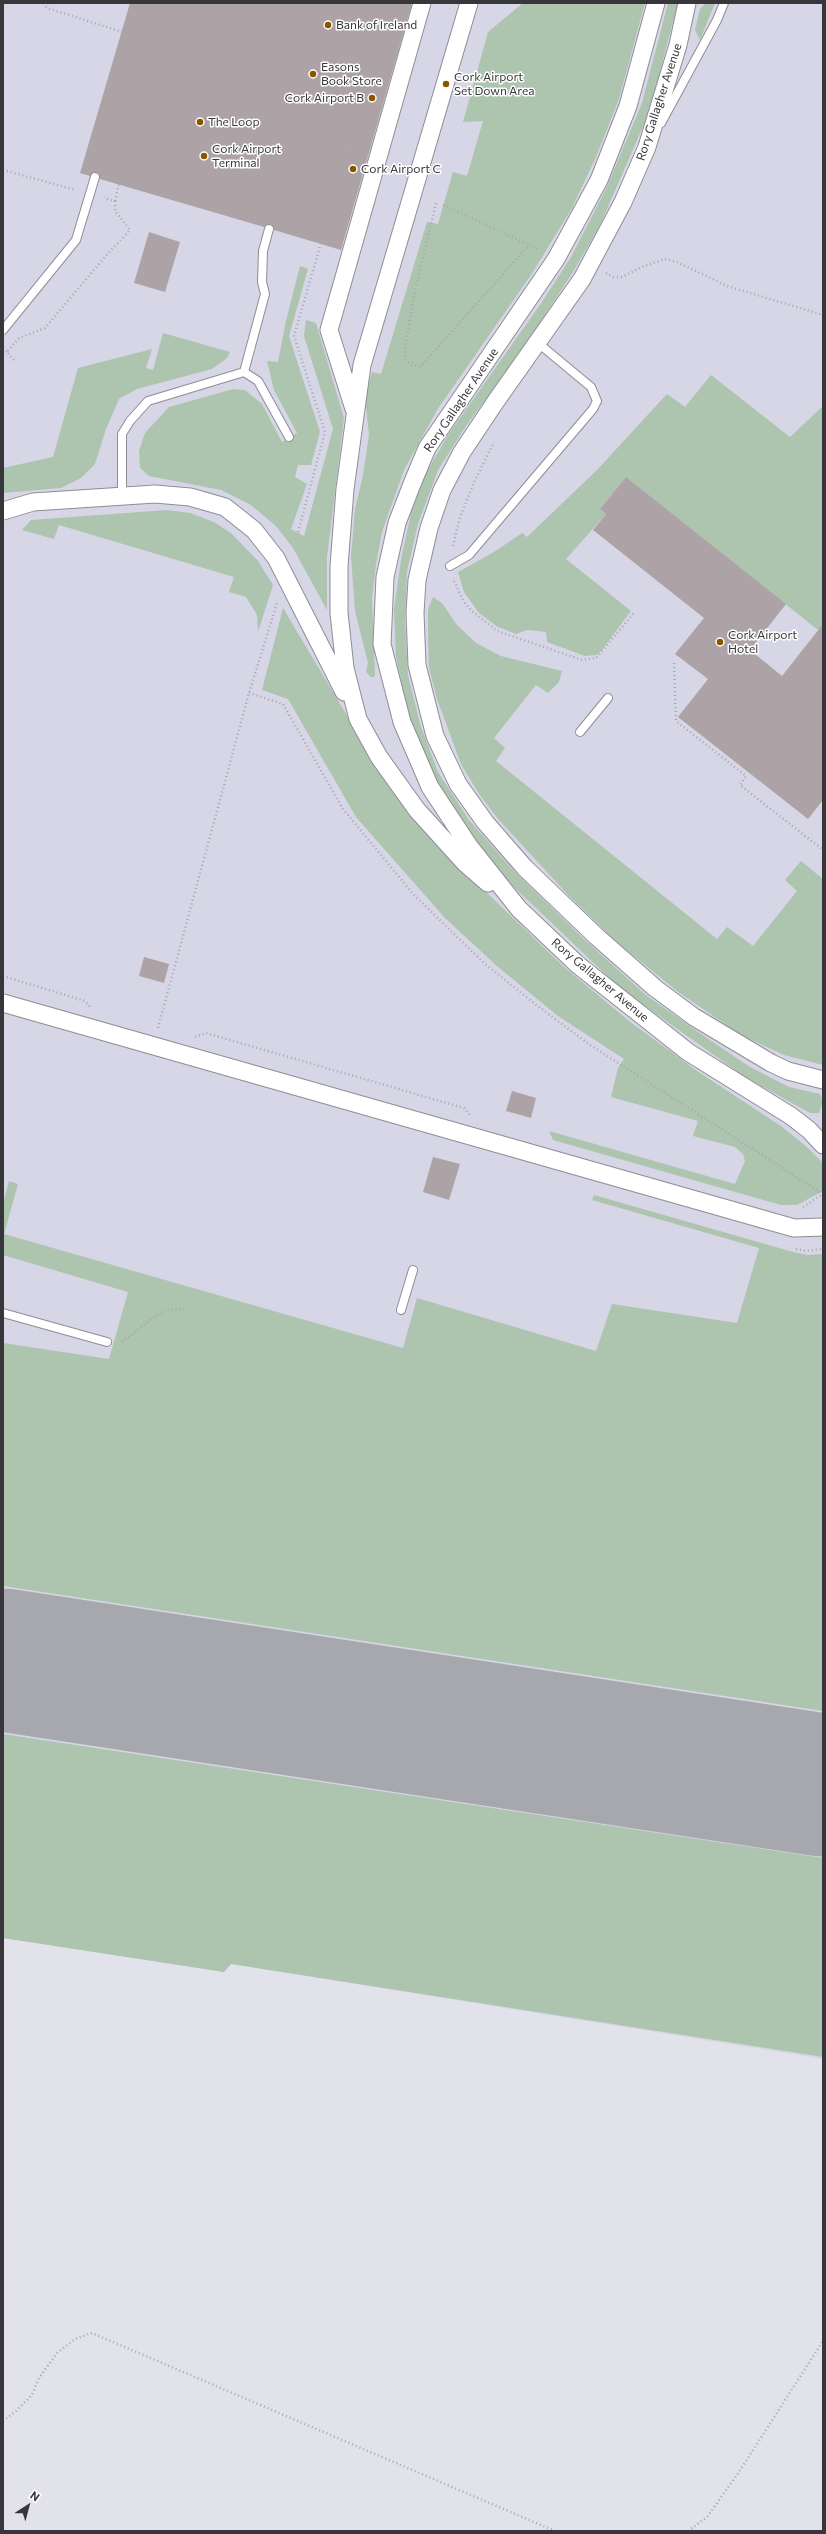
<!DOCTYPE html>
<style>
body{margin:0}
#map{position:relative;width:826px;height:2534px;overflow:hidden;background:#e2e2eb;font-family:Commissioner,sans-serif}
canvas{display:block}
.frame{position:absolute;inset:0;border:4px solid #37373b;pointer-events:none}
.north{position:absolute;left:8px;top:2486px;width:40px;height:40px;-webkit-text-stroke:3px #fff;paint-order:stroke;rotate:36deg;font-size:11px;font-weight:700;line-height:16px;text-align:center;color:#37373b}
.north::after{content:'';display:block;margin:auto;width:14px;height:18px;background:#37373b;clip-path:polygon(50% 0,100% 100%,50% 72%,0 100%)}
</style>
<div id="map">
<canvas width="826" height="2534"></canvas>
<div class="frame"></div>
<div class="north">N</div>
</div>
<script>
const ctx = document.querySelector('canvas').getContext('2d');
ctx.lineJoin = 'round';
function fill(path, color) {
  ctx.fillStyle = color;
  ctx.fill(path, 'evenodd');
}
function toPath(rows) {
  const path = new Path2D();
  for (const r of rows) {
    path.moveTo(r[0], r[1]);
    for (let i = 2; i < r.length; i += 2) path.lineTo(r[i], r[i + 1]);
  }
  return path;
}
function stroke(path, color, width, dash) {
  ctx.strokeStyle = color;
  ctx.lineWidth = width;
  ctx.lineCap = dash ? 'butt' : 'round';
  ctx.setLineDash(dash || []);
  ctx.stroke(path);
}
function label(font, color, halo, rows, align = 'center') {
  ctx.font = font + ' Commissioner,sans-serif';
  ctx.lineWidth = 3;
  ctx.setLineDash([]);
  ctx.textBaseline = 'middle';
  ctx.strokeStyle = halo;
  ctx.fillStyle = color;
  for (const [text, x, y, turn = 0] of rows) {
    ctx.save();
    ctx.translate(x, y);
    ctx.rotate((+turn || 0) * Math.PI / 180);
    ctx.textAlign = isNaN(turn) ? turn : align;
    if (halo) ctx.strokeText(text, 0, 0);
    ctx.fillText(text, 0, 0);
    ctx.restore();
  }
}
const built = toPath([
 [3,3,823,3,823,2059,231,1964,224,1972,3,1938]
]);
const green = toPath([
 [523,3,645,3,619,99,596,157,572,208,531,275,437,410,404,470,382,532,376,564,372,598,375,675,374,677,371,677,366,672,368,663,355,611,351,556,355,509,363,475,369,435,365,397,372,372,381,374,427,222,438,224,453,172,467,176,483,121,463,122,488,32],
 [668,3,678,3,649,113,600,225,573,272,524,347,466,426,438,470,418,524,407,572,405,622,408,675,420,724,438,772,469,820,515,872,587,942,646,995,698,1032,750,1067,789,1087,820,1094,823,1102,819,1113,810,1113,745,1077,621,989,516,889,474,845,436,786,410,725,396,656,394,609,401,560,411,513,426,473,448,435,542,302,571,257,606,189,642,103],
 [706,3,715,3,700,40,695,30,700,9],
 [300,266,308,269,289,336,320,432,311,465,298,465,295,477,307,484,291,529,304,536,333,429,304,336,306,320,316,323,344,418,327,557,327,610,293,548,276,526,251,505,221,490,149,476,140,468,139,451,145,433,169,407,233,389,245,390,262,404,282,442,297,433,274,390,267,361,278,362,286,321],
 [163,333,230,352,227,358,212,369,137,389,119,399,106,429,95,464,81,478,61,488,3,493,3,468,53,457,78,368,152,349,146,368,153,370],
 [711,375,790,437,823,406,823,634,626,477,600,509,606,514,566,559,631,611,601,651,596,655,585,656,547,642,546,632,527,630,516,634,498,627,479,613,464,592,458,572,494,552,522,533,527,537,597,470,667,394,685,407],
 [167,510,190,513,214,522,231,533,258,561,273,585,258,632,257,615,246,597,229,592,234,577,59,525,54,539,22,530,31,520],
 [433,597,442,603,457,625,476,643,501,656,562,671,559,682,548,693,536,685,494,738,505,748,496,761,717,939,727,927,753,946,797,891,785,880,801,861,823,879,823,1065,784,1055,741,1035,677,991,618,943,571,898,499,820,479,794,461,764,437,699,429,668,428,631,428,609],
 [283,608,371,756,399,798,431,839,563,966,629,1021,697,1071,781,1126,807,1147,823,1163,823,1191,797,1205,781,1205,553,1140,549,1131,735,1184,745,1161,743,1154,735,1147,693,1136,698,1121,611,1097,618,1068,624,1059,558,1016,498,967,445,918,356,817,288,699,262,690],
 [9,1181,18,1184,4,1234,403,1348,417,1298,596,1351,612,1304,737,1323,759,1248,592,1200,594,1195,793,1252,808,1255,823,1254,823,1711,3,1586,3,1343,109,1359,128,1292,3,1255,3,1203],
 [3,1734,823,1858,823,2057,231,1964,224,1972,3,1938]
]);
const runway = toPath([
 [3,1660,823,1785]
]);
const building = toPath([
 [130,3,412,3,341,250,274,230,271,224,264,227,100,179,96,172,90,176,80,173],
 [149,232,180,242,165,292,134,283],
 [626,477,786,604,750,650,782,676,823,624,823,800,808,819,678,717,708,679,675,654,704,618,593,530,606,514,600,509],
 [144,957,169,964,164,983,139,976],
 [512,1091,536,1098,531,1118,506,1111],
 [433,1157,460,1164,449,1200,423,1192]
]);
const path = toPath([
 [44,3,47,8,135,36],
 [328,139,361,150],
 [3,170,76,190],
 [115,201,119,184],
 [436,203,415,291,404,353,405,359,412,365,420,366,424,363,529,245,539,249],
 [443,205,529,245],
 [606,273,613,277,622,277,644,266,665,259,677,262,727,286,823,315],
 [3,348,7,352],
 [14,360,7,352,19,338,45,328,104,258,130,230,115,211,115,201,104,198],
 [298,532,325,432,294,336,391,3],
 [453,546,460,517,475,480,494,442],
 [454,581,464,602,472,611,497,631,582,660,596,658,634,613],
 [674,663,676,721,746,776,740,785,823,850],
 [249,693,283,704,343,809,414,895,484,963,535,1004,590,1045,823,1194],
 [3,976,85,1001,90,1007],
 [158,1028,249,693,277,603],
 [195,1037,206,1033,464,1108,471,1116],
 [803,1207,823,1194],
 [796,1249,806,1251,823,1249],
 [122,1342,159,1313,168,1310,186,1309],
 [3,2421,16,2411,32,2395,39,2378,57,2353,75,2339,92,2333,555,2531],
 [688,2531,707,2517,737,2475,823,2341]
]);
const lane = toPath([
 [661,123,717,20,724,3],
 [3,330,76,240,95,177],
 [244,372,258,381,289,437],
 [122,496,122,434,130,421,148,401,244,372,265,294,262,282,263,251,269,229],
 [450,566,469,555,593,409,597,401,591,387,538,343],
 [580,732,608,698],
 [401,1310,413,1270],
 [3,1313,107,1342]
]);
const street = toPath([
 [469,3,362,365,345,489,339,566,339,613,345,668,358,719,379,757,417,810,465,863,488,883],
 [656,3,628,106,599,180,556,259,427,448,412,484,397,523,385,577,382,644,402,722,430,787,469,846,519,909,578,965,635,1010,688,1052,791,1116,809,1130,823,1145],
 [687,3,678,45,647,147,623,202,582,279,496,401,462,452,442,490,429,528,417,580,415,613,417,665,435,736,458,784,485,822,525,868,596,936,655,988,694,1017,771,1063,788,1071,823,1080],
 [354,409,329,330,422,3],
 [3,511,33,502,155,494,190,497,225,507,254,530,276,558,344,692],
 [3,1003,794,1228,823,1227]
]);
const markers = [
 [328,25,4,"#895600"],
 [313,74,4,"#895600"],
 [446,84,4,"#895600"],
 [372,98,4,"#895600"],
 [200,122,4,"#895600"],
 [204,156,4,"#895600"],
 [353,169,4,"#895600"],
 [720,642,4,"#895600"]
];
const poiNames = [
 ["Bank of Ireland",336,25],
 ["Easons",321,67],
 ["Book Store",321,81],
 ["Cork Airport",454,77],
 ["Set Down Area",454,91],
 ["Cork Airport B",364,98,"right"],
 ["The Loop",208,122],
 ["Cork Airport",212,149],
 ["Terminal",212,163],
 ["Cork Airport C",361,169],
 ["Cork Airport",728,635],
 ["Hotel",728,649]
];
const streetNames = [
 ["Rory Gallagher Avenue",659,102,-72],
 ["Rory Gallagher Avenue",461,400,-56],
 ["Rory Gallagher Avenue",600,980,40]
];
fill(built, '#d6d6e7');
fill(green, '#adc4ae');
stroke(runway, '#a7a7ae', 143);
fill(building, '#ada3a7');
stroke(lane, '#8d8d96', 10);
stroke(street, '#8d8d96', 19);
stroke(path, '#a7a7af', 2.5, [1, 3]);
stroke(lane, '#fff', 8);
stroke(street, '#fff', 17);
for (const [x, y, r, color] of markers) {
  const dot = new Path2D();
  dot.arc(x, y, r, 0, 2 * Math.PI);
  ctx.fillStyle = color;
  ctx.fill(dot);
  stroke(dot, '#fff', 1.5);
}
label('12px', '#37373b', '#fff', poiNames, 'left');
label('12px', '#37373b', '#fff', streetNames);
</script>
